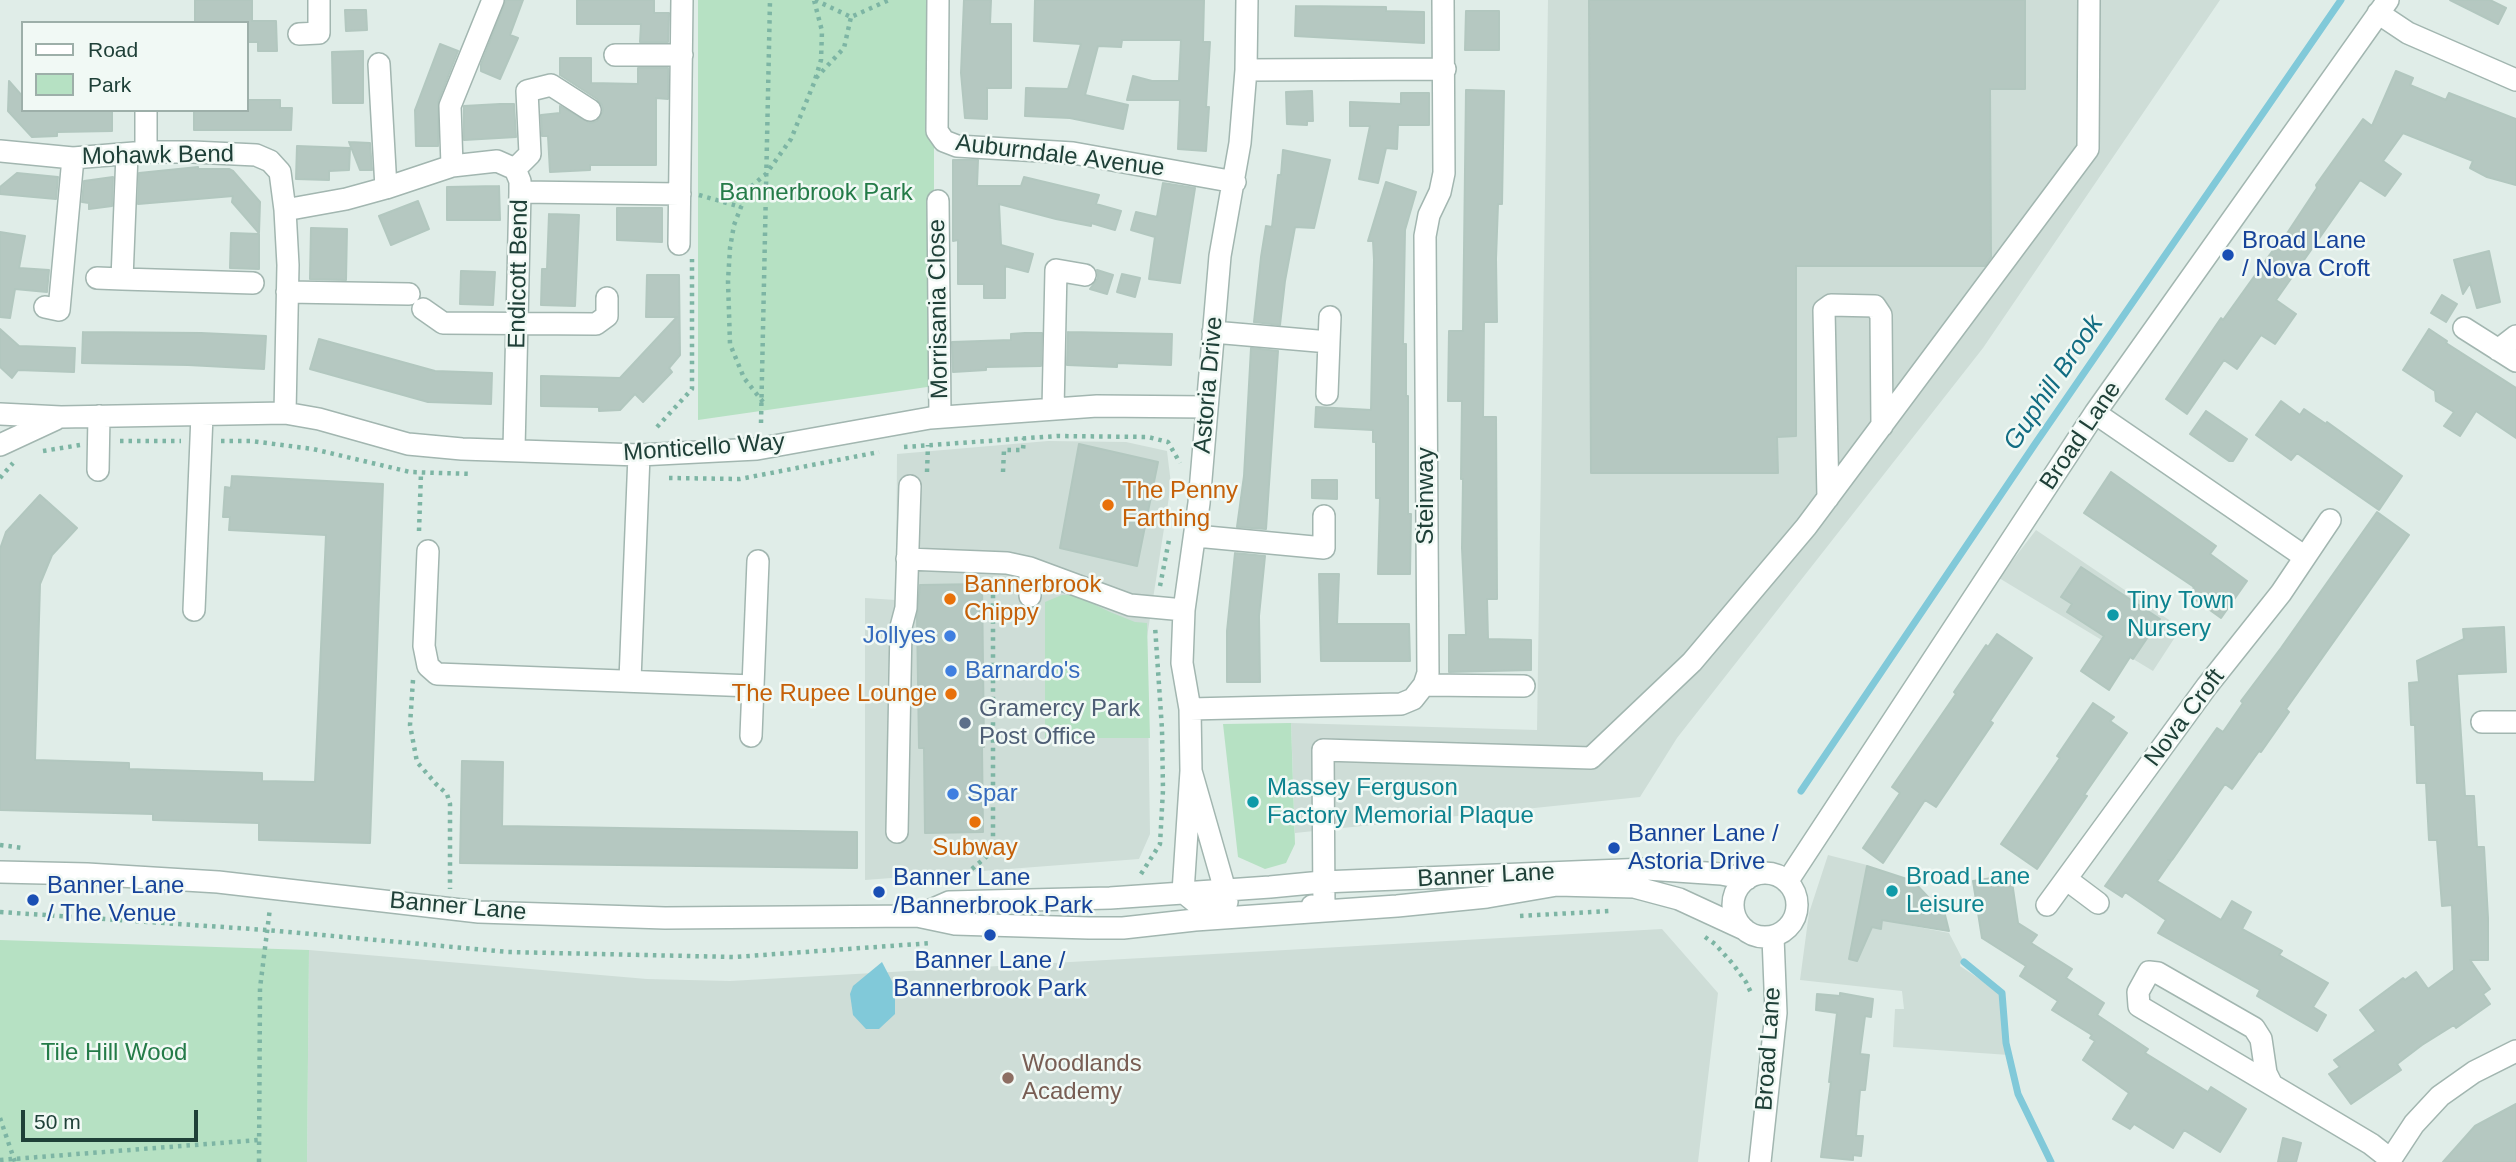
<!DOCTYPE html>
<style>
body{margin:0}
#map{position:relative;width:2516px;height:1162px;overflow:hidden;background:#e0ede8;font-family:Arial,sans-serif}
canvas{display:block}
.legend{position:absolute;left:21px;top:21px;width:228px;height:91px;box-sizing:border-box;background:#f1f9f5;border:2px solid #9dafa9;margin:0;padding:9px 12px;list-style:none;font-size:21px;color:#1f4038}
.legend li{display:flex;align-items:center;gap:14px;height:35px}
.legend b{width:35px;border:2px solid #9dafa9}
.scale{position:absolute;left:21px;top:1110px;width:177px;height:32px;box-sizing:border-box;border:4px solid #1f4038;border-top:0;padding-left:9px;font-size:21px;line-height:24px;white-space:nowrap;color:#1f4038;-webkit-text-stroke:5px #f1f9f5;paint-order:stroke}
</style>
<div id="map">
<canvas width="2516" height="1162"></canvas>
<ul class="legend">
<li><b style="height:9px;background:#fff"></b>Road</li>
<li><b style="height:19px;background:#b6e1c3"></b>Park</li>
</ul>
<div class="scale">50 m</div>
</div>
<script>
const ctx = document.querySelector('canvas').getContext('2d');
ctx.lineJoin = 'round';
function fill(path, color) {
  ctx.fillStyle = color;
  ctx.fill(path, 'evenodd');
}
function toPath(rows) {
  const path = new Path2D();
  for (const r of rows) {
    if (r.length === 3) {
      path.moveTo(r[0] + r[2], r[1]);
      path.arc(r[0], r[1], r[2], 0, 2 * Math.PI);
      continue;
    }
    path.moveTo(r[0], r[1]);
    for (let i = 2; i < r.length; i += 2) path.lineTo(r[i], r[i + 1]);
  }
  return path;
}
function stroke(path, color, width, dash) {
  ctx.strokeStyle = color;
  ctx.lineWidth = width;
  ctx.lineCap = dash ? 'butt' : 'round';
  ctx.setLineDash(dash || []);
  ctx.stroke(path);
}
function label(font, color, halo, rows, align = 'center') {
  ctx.font = font + ' Arial,sans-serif';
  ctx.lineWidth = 5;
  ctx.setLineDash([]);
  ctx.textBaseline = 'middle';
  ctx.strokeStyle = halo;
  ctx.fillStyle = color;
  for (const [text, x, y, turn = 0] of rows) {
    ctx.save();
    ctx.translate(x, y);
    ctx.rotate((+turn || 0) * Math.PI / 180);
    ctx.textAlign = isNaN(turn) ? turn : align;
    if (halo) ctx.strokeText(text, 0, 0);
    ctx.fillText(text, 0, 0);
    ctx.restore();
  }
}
const built = toPath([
 [1548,0,2220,0,1983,348,1677,738,1640,797,1295,833,1291,723,1537,730],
 [1048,441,1126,442,1167,451,1171,484,1147,637,1150,834,1139,859,865,880,865,598,896,600,897,454],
 [2036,530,2181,628,2153,671,1999,578],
 [1828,855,1867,865,1855,931,1872,927,1880,928,1882,920,1949,933,1962,958,1960,966,2002,994,2009,1055,1893,1047,1895,1009,1904,1009,1902,991,1800,980,1809,913],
 [1662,929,1718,993,1698,1162,307,1162,309,950,647,979,730,981]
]);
const green = toPath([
 [698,0,934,0,934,386,698,420],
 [1062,595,1075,595,1110,612,1135,622,1147,623,1150,738,1045,738,1045,602],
 [1291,723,1295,844,1286,863,1265,869,1238,857,1223,724],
 [0,940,309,950,307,1162,0,1162]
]);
const water = toPath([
 [882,962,895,987,895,1014,879,1029,866,1029,853,1015,850,994,853,986]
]);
const stream = toPath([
 [1801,791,2035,444,2341,0],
 [1964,962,2002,993,2006,1043,2018,1094,2051,1162]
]);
const building = toPath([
 [195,0,252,0,252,21,276,21,277,51,258,51,258,42,247,42,247,23,195,23,195,0],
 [506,0,523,0,510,35,518,38,500,79,481,71,481,64,506,0],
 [577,0,654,0,654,13,669,13,668,42,640,42,641,24,577,24,577,0],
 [964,0,991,0,990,24,1011,24,1011,88,987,88,987,119,965,118,961,73,964,0],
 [1035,0,1204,0,1203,42,1210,42,1206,107,1209,107,1206,151,1178,149,1180,100,1127,100,1133,76,1152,81,1179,81,1181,40,1122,40,1121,47,1098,46,1085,95,1128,105,1123,129,1070,118,1025,116,1026,88,1068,89,1081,44,1034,41,1035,0],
 [1589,0,2025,0,2025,89,1990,89,1991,257,1985,266,1796,266,1796,436,1777,437,1778,473,1591,473,1589,0],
 [2450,0,2490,0,2506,8,2498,24,2450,0],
 [1296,6,1386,7,1386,11,1424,12,1424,43,1295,36,1296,6],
 [345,10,366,10,367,30,346,31,345,10],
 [1466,11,1499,11,1499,50,1465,50,1466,11],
 [440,44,458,51,438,102,438,146,416,146,415,110,440,44],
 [363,51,363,103,333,103,332,52,363,51],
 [560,58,591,58,591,83,638,84,638,68,668,68,668,99,656,98,656,165,590,165,590,170,550,172,548,136,542,136,541,115,560,113,560,106,590,123,597,121,603,111,602,105,597,99,560,75,560,58],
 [2396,71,2413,78,2410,85,2446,100,2449,93,2516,119,2516,185,2487,177,2470,168,2473,161,2403,133,2383,161,2401,174,2385,196,2360,180,2276,300,2296,314,2275,344,2261,335,2237,369,2224,360,2187,414,2166,399,2221,318,2223,320,2276,246,2278,247,2317,188,2316,185,2363,119,2372,126,2396,71],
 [9,81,23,97,23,110,112,110,112,131,57,132,57,136,32,137,8,111,9,81],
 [1466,90,1504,91,1502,204,1498,204,1496,259,1497,322,1484,322,1483,417,1496,417,1497,599,1487,599,1488,639,1531,640,1531,670,1449,672,1449,635,1466,635,1462,548,1463,479,1461,479,1462,401,1448,401,1449,331,1463,331,1466,90],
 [1312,91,1313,121,1307,121,1307,125,1287,124,1286,92,1312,91],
 [1401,93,1429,93,1429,125,1398,125,1397,149,1386,148,1378,183,1359,179,1370,126,1350,126,1350,102,1401,104,1401,93],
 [247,100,280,100,280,108,292,108,291,130,194,130,194,110,247,110,247,100],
 [500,104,514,104,516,137,464,140,464,106,500,104],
 [349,142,370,143,372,170,360,170,349,142],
 [297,146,350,148,349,170,329,171,329,180,296,179,297,146],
 [1283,150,1330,160,1314,228,1295,227,1285,281,1280,325,1254,322,1261,257,1266,226,1272,227,1278,175,1281,175,1283,150],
 [953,160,978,160,977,186,1021,186,1024,177,1099,195,1096,204,1121,211,1115,230,1091,223,1091,226,1056,219,999,204,1001,245,1033,254,1028,272,1005,266,1005,298,984,298,984,284,958,284,958,240,953,241,953,160],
 [198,167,198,169,229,169,233,171,260,202,259,233,232,202,233,196,138,204,139,173,198,167],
 [17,173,58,177,56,199,0,194,0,187,17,173],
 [113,177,112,206,89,209,89,203,82,202,84,181,113,177],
 [1386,182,1416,192,1405,230,1403,344,1406,344,1406,396,1408,396,1408,514,1411,514,1410,574,1378,574,1380,498,1376,498,1376,442,1373,442,1373,430,1315,427,1316,407,1371,410,1374,260,1373,241,1368,241,1386,182],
 [1163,183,1195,188,1180,283,1149,279,1155,237,1131,230,1136,212,1157,217,1163,183],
 [499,186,500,220,447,220,447,187,499,186],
 [418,201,429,229,391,245,379,216,418,201],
 [617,208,662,208,662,242,617,240,617,208],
 [549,214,579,215,575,306,541,305,542,269,547,269,549,214],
 [311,228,347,229,346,280,310,279,311,228],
 [0,232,25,236,19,268,49,270,47,292,15,289,10,318,0,317,0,232],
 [231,233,259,234,259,269,230,268,231,233],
 [2489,251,2500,302,2477,308,2470,283,2463,294,2454,260,2489,251],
 [1097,270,1113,275,1107,294,1090,289,1098,278,1097,270],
 [461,271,495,272,493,305,460,304,461,271],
 [1122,274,1140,278,1135,297,1117,292,1122,274],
 [647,275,679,275,680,355,669,368,672,372,643,402,635,394,620,410,599,411,599,407,541,406,541,376,620,378,677,317,646,317,647,275],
 [2442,295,2457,304,2446,322,2431,313,2442,295],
 [0,329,19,346,75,348,74,372,18,370,12,378,0,367,0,329],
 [2429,329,2447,341,2446,343,2516,388,2516,438,2476,411,2460,436,2444,426,2454,412,2436,401,2435,391,2403,370,2429,329],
 [83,332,201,333,266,336,264,369,188,365,82,363,83,332],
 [1068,332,1172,334,1171,365,1117,363,1117,367,1067,365,1068,332],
 [1025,333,1042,333,1041,366,986,367,986,370,953,372,952,342,1011,340,1011,334,1025,333],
 [319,339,435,371,492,373,491,404,428,402,310,369,319,339],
 [1251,348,1278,351,1266,529,1237,527,1244,476,1251,348],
 [2281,401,2300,415,2304,409,2326,424,2327,422,2402,476,2379,510,2297,453,2291,460,2256,435,2281,401],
 [2206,411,2247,439,2233,461,2229,461,2190,434,2206,411],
 [1079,444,1158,462,1137,566,1060,548,1079,444],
 [2111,472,2216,546,2210,554,2247,581,2221,618,2189,595,2194,587,2084,513,2111,472],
 [232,476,383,484,370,843,259,840,259,823,153,820,153,814,0,810,0,549,6,532,40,495,77,528,52,555,40,584,35,760,129,763,129,769,262,773,262,781,315,782,326,535,229,530,230,517,223,517,225,487,231,488,232,476],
 [1312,480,1337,480,1337,499,1312,498,1312,480],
 [2377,512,2409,535,2286,709,2289,712,2261,752,2259,751,2232,789,2225,784,2172,860,2168,860,2171,861,2157,881,2221,920,2232,901,2251,912,2242,929,2282,951,2279,955,2328,983,2313,1007,2326,1015,2317,1031,2257,996,2260,990,2158,933,2166,920,2125,892,2122,897,2105,886,2217,728,2223,732,2243,703,2241,701,2281,648,2377,512],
 [1235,553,1265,556,1259,616,1260,682,1227,682,1227,631,1235,553],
 [2081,567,2160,619,2133,659,2130,657,2109,690,2081,671,2104,636,2067,612,2072,604,2061,597,2081,567],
 [1319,574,1339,574,1337,624,1409,624,1410,661,1321,661,1319,574],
 [982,584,984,747,982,747,983,832,925,833,924,748,919,748,917,616,920,585,982,584],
 [2504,627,2506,672,2457,674,2465,796,2474,796,2477,847,2484,847,2488,918,2488,960,2470,960,2490,989,2483,994,2490,1004,2456,1028,2454,1025,2422,1045,2397,1064,2401,1070,2351,1104,2329,1074,2340,1067,2334,1060,2376,1031,2360,1010,2403,978,2405,980,2416,972,2428,989,2454,970,2452,905,2442,906,2437,840,2429,840,2426,783,2417,783,2415,725,2411,725,2409,683,2419,682,2417,661,2464,639,2463,629,2504,627],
 [1997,634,2032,658,1990,721,1993,723,1936,807,1925,800,1883,863,1863,848,1900,793,1892,787,1956,694,1954,692,1986,645,1988,647,1997,634],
 [2093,703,2114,717,2110,721,2127,733,2084,795,2087,796,2037,869,2001,844,2060,758,2057,756,2093,703],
 [462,761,503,762,502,826,857,832,857,868,460,863,462,761],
 [1867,866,1913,881,1945,915,1949,931,1882,920,1881,929,1872,927,1857,961,1849,959,1867,866],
 [2011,875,2018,923,2037,935,2031,943,2072,969,2066,978,2104,1003,2097,1015,2148,1049,2145,1053,2208,1092,2211,1087,2246,1109,2220,1152,2184,1130,2173,1148,2134,1124,2130,1129,2113,1119,2129,1093,2083,1060,2095,1041,2090,1038,2092,1035,2052,1010,2058,1001,2020,976,2026,966,1982,938,1973,881,2011,875],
 [1840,993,1873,999,1871,1017,1865,1016,1860,1054,1869,1055,1865,1090,1860,1090,1856,1136,1863,1136,1861,1156,1853,1155,1853,1160,1821,1157,1831,1082,1829,1082,1837,1013,1816,1010,1817,994,1840,996,1840,993],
 [2516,1104,2516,1162,2443,1162,2475,1126,2516,1104],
 [2283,1138,2301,1143,2296,1162,2278,1162,2283,1138]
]);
const path = toPath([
 [815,0,851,17,889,0],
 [816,78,844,48,851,17],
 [699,195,741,207],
 [763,402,744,378,730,344,728,281,730,248,734,225,748,189,766,174,791,139,814,83,821,60,822,31,814,0],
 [761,423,770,0],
 [657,427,692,389,692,259],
 [120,441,181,441],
 [221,441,251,441,313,449,410,472,472,474],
 [904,447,1057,436,1148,437,1168,442,1180,463],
 [43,451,80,445],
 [927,472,928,445],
 [1003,472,1004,450,1023,450,1024,438],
 [0,478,13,463],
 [669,478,740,479,879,452],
 [419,531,421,473],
 [1160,586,1169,540],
 [413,680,410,725,417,762,436,784,447,794,450,804,450,889],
 [0,845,23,848],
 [1141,874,1160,844,1163,790,1162,729,1155,626],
 [959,880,993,851,993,582],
 [0,912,267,930,508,952,734,957,932,943],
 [1520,916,1609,911],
 [1705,937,1715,944,1733,964,1746,982,1752,995],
 [0,1118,15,1162],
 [0,1160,259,1140],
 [259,1162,260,988,270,908]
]);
const minor = toPath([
 [938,0,937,131,944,141,957,146,1073,153,1235,182],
 [2378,13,2408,33,2516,80],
 [299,34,319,33,319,0],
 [615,55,682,55],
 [379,64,386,188],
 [1246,70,1445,69],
 [0,151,73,158,146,152,193,152,256,155,270,161,280,172,285,210,288,265,285,413],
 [146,152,146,110],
 [127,154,122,279,253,283],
 [452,166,450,106,493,0],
 [515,169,530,154,527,91,551,85,590,110],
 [520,192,680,194],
 [938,201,940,417],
 [285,210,346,199,386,188,452,166,497,161,515,169,520,181,520,192,514,449],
 [679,244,682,0],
 [97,278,122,279],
 [287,292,409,294],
 [45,307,59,310,73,158],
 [423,309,443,323,596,324,607,316,607,298],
 [2464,328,2516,361],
 [1213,332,1329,342,1327,394],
 [1329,342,1330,317],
 [2498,350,2516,336],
 [1053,409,1056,270,1085,275],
 [2095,413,2305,557],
 [0,414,61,417,285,413,319,419,408,444,462,449,639,455,757,449,930,418,1097,406,1207,407],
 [0,445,56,419],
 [98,470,99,416],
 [1828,498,1824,310,1831,305,1875,306,1881,315,1882,426],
 [1196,536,1324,548,1324,516],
 [428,551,424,646,428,666,437,674,753,686],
 [907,559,1007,563,1030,568,1130,605,1184,610],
 [1030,596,1030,568],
 [194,610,202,415],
 [630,680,639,455],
 [1424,685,1524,686],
 [1190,709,1401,704,1413,699,1424,685,1428,673,1425,236,1429,215,1440,192,1444,173,1443,0],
 [2482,722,2516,722],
 [751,736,758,561],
 [1191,771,1190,709,1182,663,1184,610,1199,503,1220,256,1240,143,1246,70,1247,0],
 [897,832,901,627,906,608,910,486],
 [0,872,87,874,218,882,479,912,665,918,917,916,955,924,1089,928,1123,928,1195,920,1397,906,1487,897,1557,885,1634,887,1679,899,1744,929],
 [1765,905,32],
 [2066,879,2098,903],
 [1787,882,2095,413,2388,0],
 [1183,892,1199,905,1225,903],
 [1183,892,1191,771,1225,890,1227,902],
 [2047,905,2207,686,2281,593,2330,520],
 [1312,906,1324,910,1323,750,1591,758,1692,662,1806,527,2088,149,2089,0],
 [917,916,949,902,1110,898,1270,887,1322,882,1647,869,1721,874,1747,879],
 [2272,1085,2139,1006,2138,992,2149,972,2158,973,2254,1028,2261,1039,2266,1073,2272,1085,2371,1144,2390,1159],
 [1760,1162,1776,1013,1773,937],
 [2389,1162,2414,1124,2440,1096,2474,1072,2516,1051]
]);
const markers = [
 [2228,255,7,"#1a4fb4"],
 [1108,505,7,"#e8710a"],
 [950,599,7,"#e8710a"],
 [2113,615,7,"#0f9aa8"],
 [950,636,7,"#3f7fe0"],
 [951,671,7,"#3f7fe0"],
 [951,694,7,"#e8710a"],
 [965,723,7,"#5c6f8a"],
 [953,794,7,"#3f7fe0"],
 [1253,802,7,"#0f9aa8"],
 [975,822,7,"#e8710a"],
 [1614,848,7,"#1a4fb4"],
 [1892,891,7,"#0f9aa8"],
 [879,892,7,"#1a4fb4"],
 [33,900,7,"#1a4fb4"],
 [990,935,7,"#1a4fb4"],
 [1008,1078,7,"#8d6e63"]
];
const streetNames = [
 ["Mohawk Bend",158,156,-1],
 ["Auburndale Avenue",1060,156,7],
 ["Endicott Bend",519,274,-89],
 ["Morrisania Close",939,309,-91],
 ["Astoria Drive",1209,385,-85],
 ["Broad Lane",2081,436,-56],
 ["Monticello Way",704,448,-4],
 ["Steinway",1426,496,-90],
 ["Nova Croft",2185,718,-53],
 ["Banner Lane",1486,876,-3],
 ["Banner Lane",458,907,5],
 ["Broad Lane",1769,1049,-86]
];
const parkNames = [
 ["Bannerbrook Park",816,193],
 ["Tile Hill Wood",114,1053]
];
const transitNames = [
 ["Broad Lane",2242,241],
 ["/ Nova Croft",2242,269],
 ["Banner Lane /",1628,834],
 ["Astoria Drive",1628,862],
 ["Banner Lane",893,878],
 ["/Bannerbrook Park",893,906],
 ["Banner Lane",47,886],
 ["/ The Venue",47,914],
 ["Banner Lane /",990,961,"center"],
 ["Bannerbrook Park",990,989,"center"]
];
const foodNames = [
 ["The Penny",1122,491],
 ["Farthing",1122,519],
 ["Bannerbrook",964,585],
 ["Chippy",964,613],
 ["The Rupee Lounge",937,694,"right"],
 ["Subway",975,848,"center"]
];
const cultureNames = [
 ["Tiny Town",2127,601],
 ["Nursery",2127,629],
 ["Massey Ferguson",1267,788],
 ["Factory Memorial Plaque",1267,816],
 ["Broad Lane",1906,877],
 ["Leisure",1906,905]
];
const shopNames = [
 ["Jollyes",936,636,"right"],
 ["Barnardo's",965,671],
 ["Spar",967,794]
];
const serviceNames = [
 ["Gramercy Park",979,709],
 ["Post Office",979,737]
];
const educationNames = [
 ["Woodlands",1022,1064],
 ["Academy",1022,1092]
];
const waterNames = [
 ["Guphill Brook",2054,383,-56]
];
fill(built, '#ceddd7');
fill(green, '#b6e1c3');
fill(water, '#81c9d9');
stroke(stream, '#81c9d9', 7);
fill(building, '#b5c8c1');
stroke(building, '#b2c7bf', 2);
stroke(minor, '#a2b6b0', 24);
stroke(path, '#7db5a4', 4.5, [3.5, 5]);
stroke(minor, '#fff', 21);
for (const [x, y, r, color] of markers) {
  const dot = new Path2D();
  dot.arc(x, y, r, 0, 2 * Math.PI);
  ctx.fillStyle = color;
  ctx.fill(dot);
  stroke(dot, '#f1f9f5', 2.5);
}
label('24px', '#1f4038', '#f1f9f5', streetNames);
label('24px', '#247b48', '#f1f9f5', parkNames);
label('24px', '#164399', '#f1f9f5', transitNames, 'left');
label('24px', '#c56008', '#f1f9f5', foodNames, 'left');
label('24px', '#0d838f', '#f1f9f5', cultureNames, 'left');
label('24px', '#366cbe', '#f1f9f5', shopNames, 'left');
label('24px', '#4e5e75', '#f1f9f5', serviceNames, 'left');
label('24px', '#785e54', '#f1f9f5', educationNames, 'left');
label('italic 26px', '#126d83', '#f1f9f5', waterNames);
</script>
